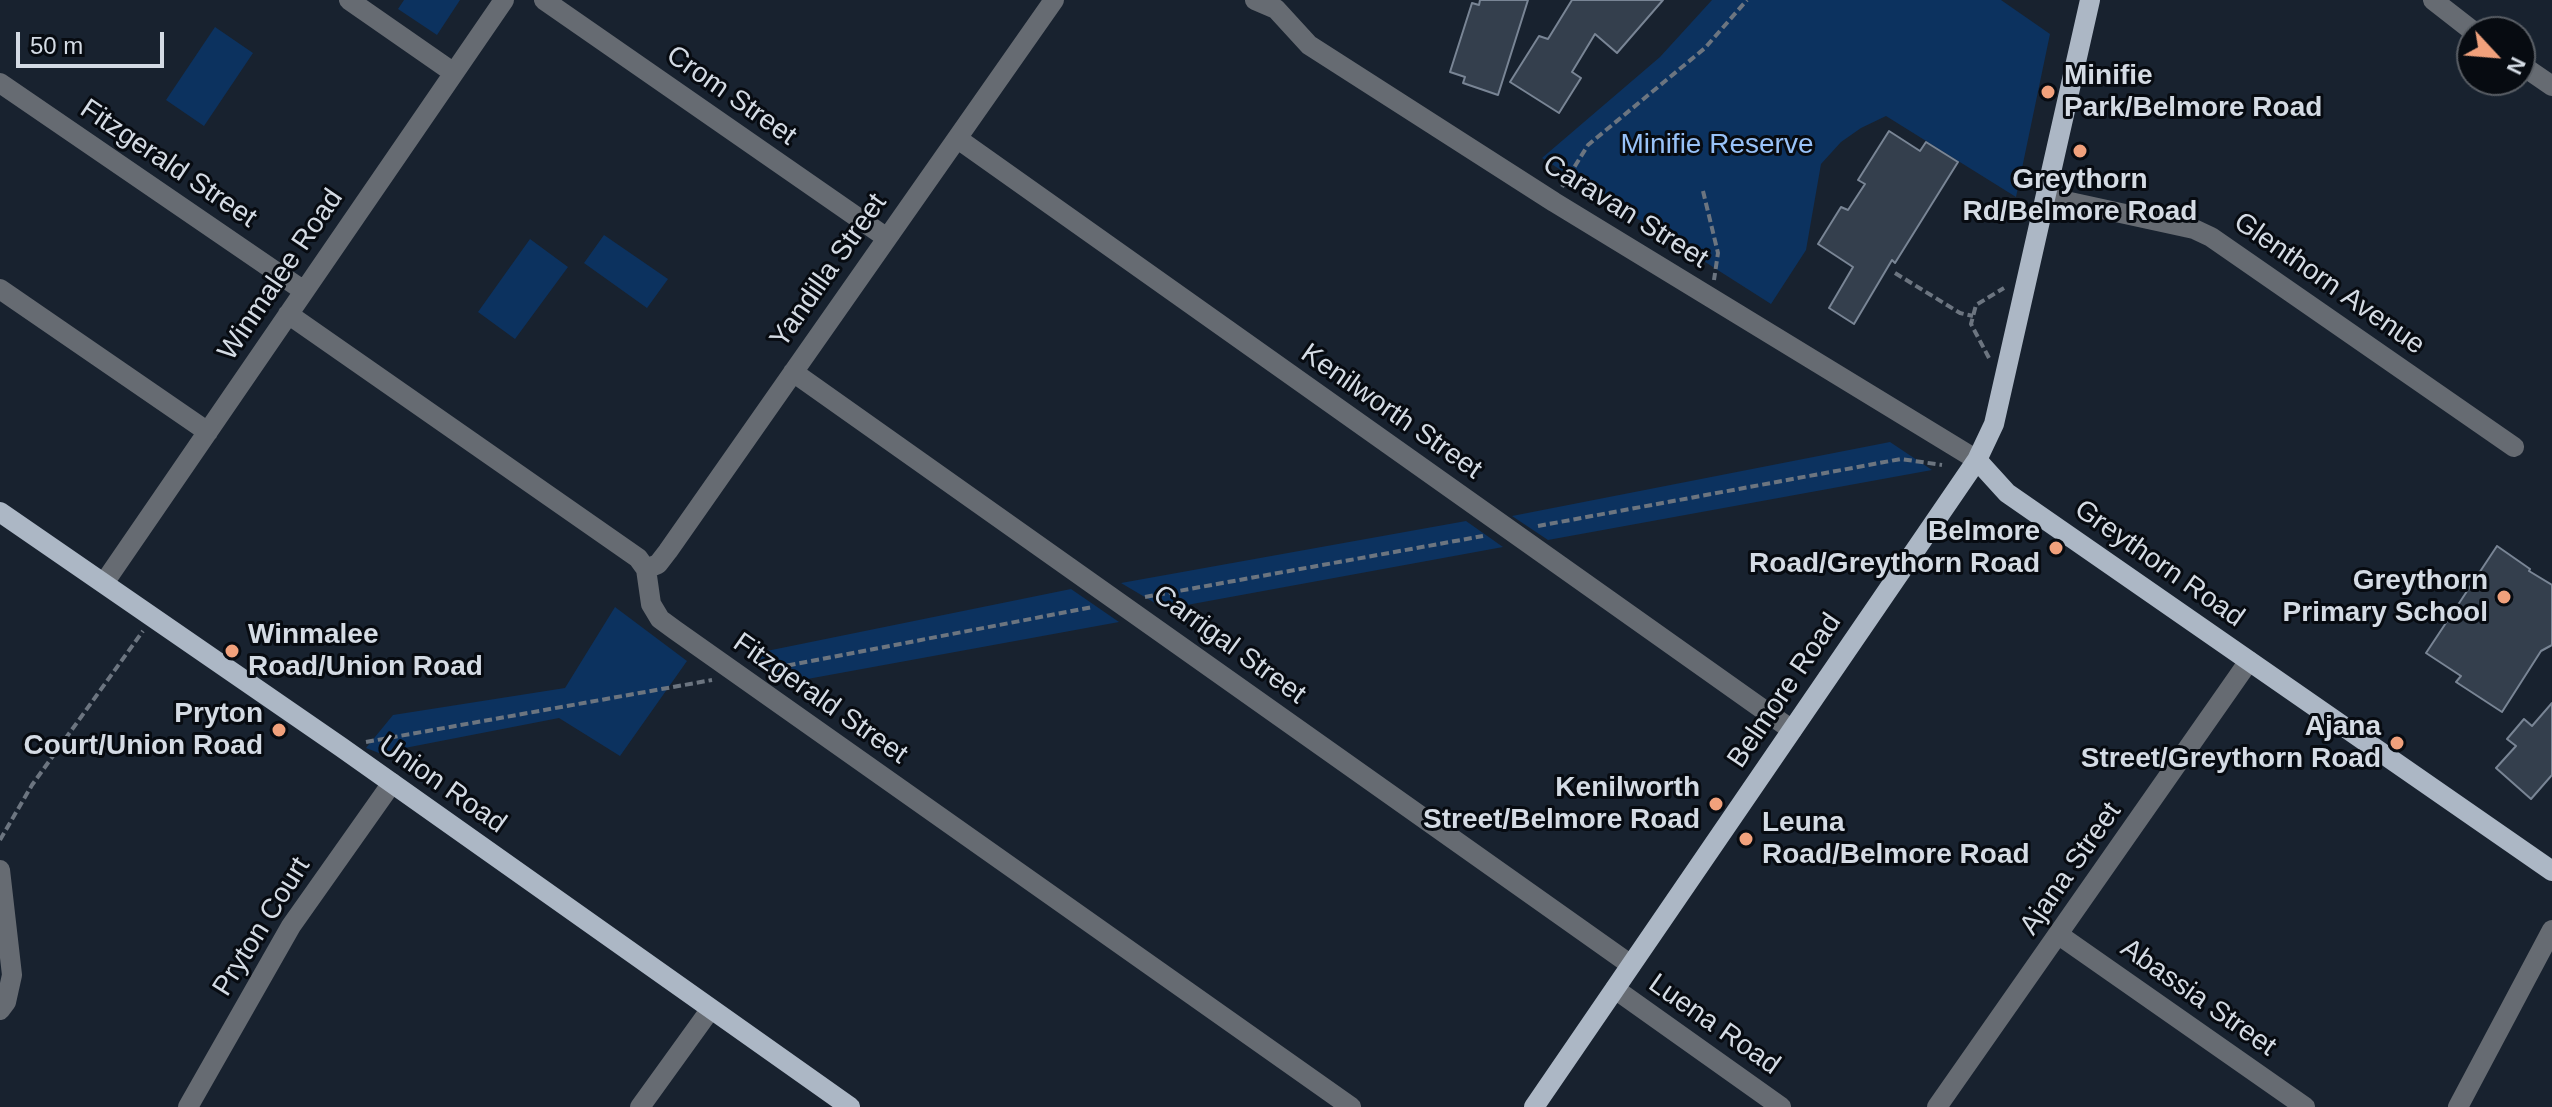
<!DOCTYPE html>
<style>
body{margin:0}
#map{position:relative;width:2552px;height:1107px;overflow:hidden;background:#18222f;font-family:Helvetica,sans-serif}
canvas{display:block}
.north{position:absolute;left:2456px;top:16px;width:80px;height:80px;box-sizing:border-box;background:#070b11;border:2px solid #595e65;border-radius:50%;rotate:116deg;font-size:22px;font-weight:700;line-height:32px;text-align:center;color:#d4dbe4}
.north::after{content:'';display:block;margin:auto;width:28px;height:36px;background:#f1a17c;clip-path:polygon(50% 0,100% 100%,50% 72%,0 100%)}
.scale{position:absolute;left:16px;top:32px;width:148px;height:36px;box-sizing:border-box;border:4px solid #d4dbe4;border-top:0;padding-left:10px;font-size:24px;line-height:28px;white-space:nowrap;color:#d4dbe4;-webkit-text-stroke:6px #070b11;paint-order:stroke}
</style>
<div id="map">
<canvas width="2552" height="1107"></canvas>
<div class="north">N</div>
<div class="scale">50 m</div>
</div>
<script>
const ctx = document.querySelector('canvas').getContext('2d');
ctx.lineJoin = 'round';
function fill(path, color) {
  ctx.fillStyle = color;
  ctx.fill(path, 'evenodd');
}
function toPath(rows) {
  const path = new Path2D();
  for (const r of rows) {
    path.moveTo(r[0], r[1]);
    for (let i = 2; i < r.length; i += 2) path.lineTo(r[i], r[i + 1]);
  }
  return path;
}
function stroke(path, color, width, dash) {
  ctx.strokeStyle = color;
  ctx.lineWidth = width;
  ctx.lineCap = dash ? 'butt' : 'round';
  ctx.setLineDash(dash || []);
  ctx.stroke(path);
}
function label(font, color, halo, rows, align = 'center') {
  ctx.font = font + ' Helvetica,sans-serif';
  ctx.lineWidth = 6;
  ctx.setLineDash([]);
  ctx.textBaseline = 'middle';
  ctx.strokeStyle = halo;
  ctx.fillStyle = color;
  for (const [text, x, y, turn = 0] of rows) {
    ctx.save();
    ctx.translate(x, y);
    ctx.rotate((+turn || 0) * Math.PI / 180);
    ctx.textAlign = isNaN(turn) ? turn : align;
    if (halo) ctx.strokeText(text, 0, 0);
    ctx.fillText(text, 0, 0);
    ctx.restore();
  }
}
const green = toPath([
 [404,0,460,0,437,35,398,9],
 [1712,0,2001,0,2050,34,2016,197,1886,116,1861,128,1841,142,1821,164,1806,250,1771,304,1542,158,1660,57],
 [215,27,253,53,204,126,166,100],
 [604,235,668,279,647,308,584,263],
 [530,239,568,267,515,339,478,312],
 [1890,442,1932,470,1548,540,1512,516],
 [1466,521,1503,547,1165,609,1121,583],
 [1071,589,1119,622,791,682,747,655],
 [615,607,687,661,620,756,559,718,379,753,366,748,393,715,565,688]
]);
const building = toPath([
 [1480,0,1528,0,1498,95,1463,83,1465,77,1450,72,1472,3,1479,5,1480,0],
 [1572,0,1663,0,1617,53,1595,34,1572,72,1581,78,1559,113,1510,82,1539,36,1548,39,1572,0],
 [1889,131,1920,151,1926,142,1958,162,1895,263,1892,260,1854,324,1829,308,1853,267,1818,244,1841,207,1848,210,1865,184,1858,180,1889,131],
 [2497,546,2530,569,2529,571,2552,585,2552,645,2541,651,2502,712,2456,682,2461,676,2426,653,2497,546],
 [2552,703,2552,775,2531,799,2496,768,2516,746,2507,739,2524,719,2532,726,2552,703]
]);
const path = toPath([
 [1562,187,1588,145,1705,48,1747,0],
 [1703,191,1718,253,1714,280],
 [1895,273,1960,313,1973,316],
 [1989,358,1971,324,1976,305,2004,288],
 [1538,526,1901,459,1942,465],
 [1145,597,1483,536],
 [764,670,1093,607],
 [366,742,712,680],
 [0,840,32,785,143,631]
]);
const minor = toPath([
 [349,0,454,73],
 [544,0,887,238],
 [1255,0,1276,9,1309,45,1554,202,1977,460],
 [2433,0,2474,32],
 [2520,64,2552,86],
 [0,83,304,291],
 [958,139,1792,730],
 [2047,197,2194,229,2211,237,2514,447],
 [0,289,208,432],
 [288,314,638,558,646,569,651,604,660,619,675,630,1351,1107],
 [793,372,1631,965],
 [646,569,658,564,668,551,1054,0],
 [104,583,504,0],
 [0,870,12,975,6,1002,0,1010],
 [2059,935,2305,1107],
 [1615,989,1781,1107],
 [188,1107,291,926,392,783],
 [640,1107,710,1010],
 [1937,1107,2249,661],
 [2458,1107,2552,930]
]);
const major = toPath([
 [1977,460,2007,493,2552,871],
 [0,512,341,747,850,1107],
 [1534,1107,1977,460,1994,424,2090,0]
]);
const markers = [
 [2048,92,8,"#f1a17c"],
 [2080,151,8,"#f1a17c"],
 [2056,548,8,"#f1a17c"],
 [2504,597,8,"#f1a17c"],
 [232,651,8,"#f1a17c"],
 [279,730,8,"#f1a17c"],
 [2397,743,8,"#f1a17c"],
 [1716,804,8,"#f1a17c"],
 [1746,839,8,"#f1a17c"]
];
const poiNames = [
 ["Minifie",2064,76,"left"],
 ["Park/Belmore Road",2064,108,"left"],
 ["Greythorn",2080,180,"center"],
 ["Rd/Belmore Road",2080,212,"center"],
 ["Belmore",2040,532],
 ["Road/Greythorn Road",2040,564],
 ["Greythorn",2488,581],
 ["Primary School",2488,613],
 ["Winmalee",248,635,"left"],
 ["Road/Union Road",248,667,"left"],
 ["Pryton",263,714],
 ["Court/Union Road",263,746],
 ["Ajana",2381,727],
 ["Street/Greythorn Road",2381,759],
 ["Kenilworth",1700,788],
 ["Street/Belmore Road",1700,820],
 ["Leuna",1762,823,"left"],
 ["Road/Belmore Road",1762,855,"left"]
];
const streetNames = [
 ["Crom Street",731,96,35],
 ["Fitzgerald Street",168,164,34],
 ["Caravan Street",1625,212,32],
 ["Yandilla Street",829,271,-55],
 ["Winmalee Road",281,275,-56],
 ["Glenthorn Avenue",2329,284,35],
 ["Kenilworth Street",1391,412,35],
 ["Greythorn Road",2159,564,35],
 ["Carrigal Street",1229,645,36],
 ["Belmore Road",1785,691,-56],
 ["Fitzgerald Street",820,699,35],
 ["Union Road",442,785,35],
 ["Ajana Street",2071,869,-55],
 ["Pryton Court",262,927,-58],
 ["Abassia Street",2198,998,35],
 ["Luena Road",1714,1025,35]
];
const parkNames = [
 ["Minifie Reserve",1717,145]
];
fill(green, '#0c325f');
fill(building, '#343f4d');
stroke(building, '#798595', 2);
stroke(path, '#6c7580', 4, [8, 4]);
stroke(minor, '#666b72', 20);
stroke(major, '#acb7c5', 20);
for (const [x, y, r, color] of markers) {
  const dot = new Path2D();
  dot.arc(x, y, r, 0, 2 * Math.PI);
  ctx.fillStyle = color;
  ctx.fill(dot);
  stroke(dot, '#070b11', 3);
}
label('bold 28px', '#d4dbe4', '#070b11', poiNames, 'right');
label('28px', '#d4dbe4', '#070b11', streetNames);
label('28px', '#98c2f8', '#070b11', parkNames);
</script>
